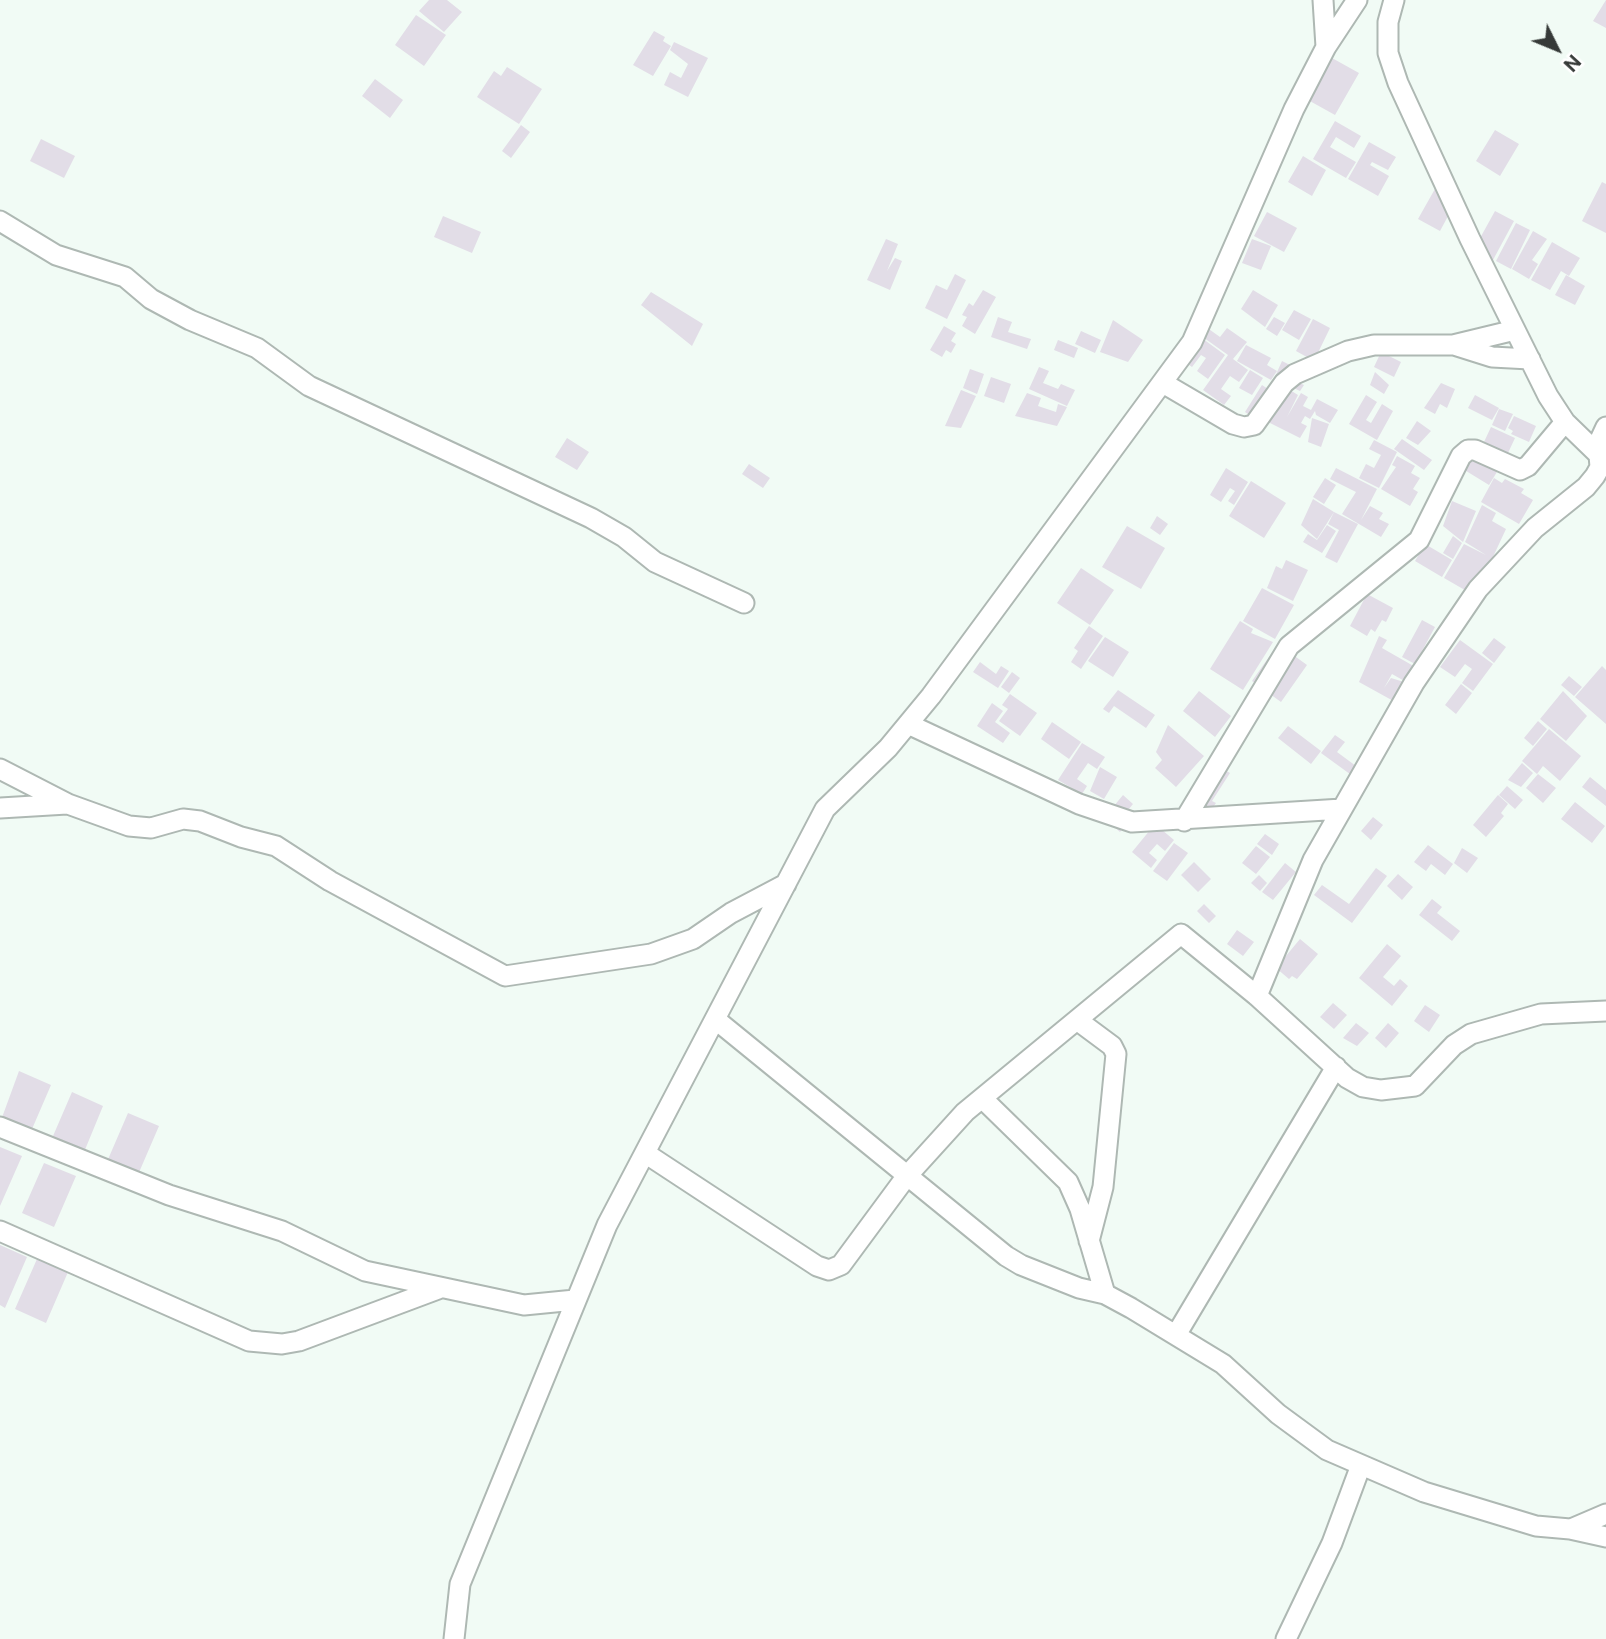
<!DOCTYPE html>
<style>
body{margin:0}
#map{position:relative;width:1606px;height:1639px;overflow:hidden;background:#f1fbf5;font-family:"Public Sans",sans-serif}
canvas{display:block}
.north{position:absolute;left:1522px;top:14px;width:70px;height:70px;-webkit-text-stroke:5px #fff;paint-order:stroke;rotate:133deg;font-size:19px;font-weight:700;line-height:28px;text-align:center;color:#363a38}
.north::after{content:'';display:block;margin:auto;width:24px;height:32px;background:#363a38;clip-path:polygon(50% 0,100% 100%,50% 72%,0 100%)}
</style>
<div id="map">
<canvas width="1606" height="1639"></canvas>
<div class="north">N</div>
</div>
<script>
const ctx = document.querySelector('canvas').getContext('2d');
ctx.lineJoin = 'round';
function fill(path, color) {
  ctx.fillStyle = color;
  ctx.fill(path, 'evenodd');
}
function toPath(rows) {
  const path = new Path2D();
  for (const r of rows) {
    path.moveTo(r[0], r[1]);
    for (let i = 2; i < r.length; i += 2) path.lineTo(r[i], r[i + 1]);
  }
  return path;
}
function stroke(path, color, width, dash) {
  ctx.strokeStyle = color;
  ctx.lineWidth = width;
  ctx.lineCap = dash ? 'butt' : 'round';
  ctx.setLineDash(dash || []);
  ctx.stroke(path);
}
const building = toPath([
 [429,0,447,0,462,12,444,32,419,11],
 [1606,0,1606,28,1593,21],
 [416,15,446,35,424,66,395,45],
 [654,31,665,37,663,41,671,46,653,76,633,65],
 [674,42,708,58,688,97,664,85,670,72,681,78,688,64,670,50],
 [1332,58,1359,73,1335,115,1308,100],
 [507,67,542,89,519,124,477,97,494,71,501,76],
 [375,79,403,100,390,118,362,96],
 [1335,121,1361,136,1354,148,1336,137,1330,147,1356,162,1346,178,1313,159],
 [521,125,530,132,511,158,502,151],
 [1495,130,1519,144,1500,176,1476,161],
 [41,139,75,156,64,178,30,161],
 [1369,142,1396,157,1388,170,1372,162,1370,165,1389,176,1378,196,1348,179],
 [1303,156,1326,170,1312,196,1288,182],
 [1440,180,1454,205,1440,231,1418,219],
 [1602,182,1606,184,1606,233,1582,221],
 [1495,211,1514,221,1493,260,1474,249],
 [1267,212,1297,228,1284,252,1254,236],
 [443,216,481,232,472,253,434,237],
 [1516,223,1530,230,1511,269,1496,261],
 [1533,231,1547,239,1532,260,1538,264,1529,279,1512,269],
 [886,239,898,244,887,271,895,258,902,261,890,290,867,280],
 [1252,239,1271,246,1261,270,1242,263],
 [1552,242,1580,258,1569,276,1561,271,1550,290,1531,280],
 [955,274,966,280,947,319,925,308,936,285,947,290],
 [1566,275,1585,286,1575,305,1555,295],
 [983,290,996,297,975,334,962,326,967,317,962,315,969,303,973,306],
 [1253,290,1278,305,1265,327,1241,309],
 [651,292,703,324,692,346,641,305],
 [1294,310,1311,319,1299,340,1282,330],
 [998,317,1012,322,1008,332,1031,339,1027,349,991,337],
 [1274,317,1285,323,1277,336,1266,329],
 [1313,319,1330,328,1314,361,1296,351],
 [1113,320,1143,340,1128,362,1100,352],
 [944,326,956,333,951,341,956,344,951,353,946,350,942,357,930,350],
 [1206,327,1220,337,1227,328,1247,342,1233,359,1248,370,1239,382,1230,376,1221,389,1231,396,1224,405,1203,390,1228,355,1200,335],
 [1081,331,1101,340,1095,353,1075,344],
 [1199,336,1225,355,1208,379,1197,371,1206,358,1201,355,1192,367,1182,360],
 [1058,340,1078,348,1074,358,1054,350],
 [1246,345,1271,358,1267,365,1277,371,1271,380,1237,361],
 [1381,352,1401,362,1394,377,1374,367],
 [1282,361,1290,365,1285,376,1304,385,1300,391,1274,379],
 [1039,367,1049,371,1043,383,1058,389,1061,384,1075,390,1067,406,1029,389],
 [970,369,984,374,977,394,963,388],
 [1250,370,1263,378,1252,395,1239,388],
 [1375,372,1389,385,1384,394,1370,385],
 [991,377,1011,384,1004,403,984,396],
 [1441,383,1455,389,1447,408,1440,404,1435,414,1424,408],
 [1262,385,1277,395,1260,422,1245,412],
 [1285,387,1298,395,1287,417,1301,393,1308,397,1303,406,1311,410,1317,399,1338,410,1330,423,1316,415,1315,411,1310,419,1305,416,1301,423,1307,426,1300,438,1266,421],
 [961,390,976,396,961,428,945,426],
 [1027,393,1041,398,1038,406,1056,412,1058,404,1067,407,1057,426,1015,416],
 [1366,395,1377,402,1366,420,1371,423,1382,404,1393,411,1377,440,1349,424],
 [1475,395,1499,408,1492,420,1468,408],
 [1499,409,1513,414,1505,431,1492,425],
 [1514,416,1536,426,1529,442,1511,434,1513,431,1508,428],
 [1312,418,1329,424,1321,447,1308,442],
 [1417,421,1431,431,1418,445,1406,438],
 [1491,427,1515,438,1508,453,1484,442],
 [567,438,589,452,577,470,555,457],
 [1402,439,1432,460,1424,470,1394,449],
 [1374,440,1397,452,1379,488,1359,478,1366,464,1374,468,1381,455,1369,449],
 [1469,448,1500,467,1489,485,1458,466],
 [1397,456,1415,466,1411,473,1420,478,1413,489,1418,492,1410,506,1381,489,1396,467,1392,465],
 [749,464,770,478,763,488,742,474],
 [1226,468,1248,482,1234,505,1228,501,1235,491,1230,488,1221,502,1210,495],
 [1336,468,1377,489,1361,520,1370,506,1383,513,1379,519,1389,524,1381,537,1342,514,1356,492,1330,479],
 [1325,478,1336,485,1324,504,1313,497],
 [1494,478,1502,483,1505,479,1524,489,1521,493,1533,500,1519,524,1481,502],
 [1251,481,1286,503,1264,538,1229,516],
 [1313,499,1334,512,1317,539,1301,525],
 [1452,501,1476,511,1463,542,1443,526],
 [1482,505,1496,513,1492,521,1506,529,1492,559,1470,593,1444,578,1464,544,1486,555,1465,542],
 [1334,512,1358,524,1337,563,1325,557,1339,530,1328,524],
 [1157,516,1168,524,1160,535,1150,528],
 [1327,525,1336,531,1322,553,1303,542,1308,534,1317,540],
 [1127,526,1165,548,1141,589,1102,567],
 [1453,536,1462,543,1453,559,1443,553],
 [1425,544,1452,560,1442,577,1415,561],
 [1286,560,1308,570,1293,601,1267,588,1276,566,1282,569],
 [1081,568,1114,590,1090,625,1057,603],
 [1262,588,1294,605,1275,639,1243,621],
 [1367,594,1393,608,1386,622,1382,620,1375,632,1371,629,1367,636,1350,626],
 [1422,620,1435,627,1415,664,1402,657],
 [1240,621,1253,629,1251,633,1273,642,1243,690,1210,669],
 [1089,626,1103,636,1081,669,1071,662,1078,651,1074,648],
 [1379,636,1387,640,1382,648,1417,668,1408,683,1392,674,1384,688,1391,678,1404,682,1397,703,1359,682],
 [1105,637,1129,652,1113,677,1088,661],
 [1494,638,1506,647,1494,663,1482,653],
 [1460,640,1493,664,1473,691,1462,683,1472,669,1465,664,1455,677,1440,667],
 [1278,644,1307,665,1281,702,1252,681],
 [980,662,996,674,1001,666,1009,671,998,688,973,672],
 [1602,666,1606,670,1606,724,1575,697],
 [1012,672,1020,678,1009,693,1001,687],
 [1569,676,1582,687,1574,696,1561,685],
 [1461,684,1472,693,1456,714,1445,705],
 [1118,690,1155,715,1146,728,1114,706,1109,713,1103,709],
 [1199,691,1231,716,1215,737,1183,711],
 [1563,691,1587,716,1566,741,1540,719],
 [1010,694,1037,713,1020,736,999,721,1008,709,1002,705],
 [992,703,1003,711,995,722,1010,733,1003,743,977,726],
 [1538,721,1547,729,1533,746,1524,738],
 [1052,722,1081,742,1069,759,1041,739],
 [1168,725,1204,756,1176,787,1155,768,1162,760,1156,752],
 [1288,726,1321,751,1311,764,1278,738],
 [1549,729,1581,756,1560,781,1543,766,1537,774,1522,761],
 [1335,735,1345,742,1337,752,1360,769,1354,777,1321,753],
 [1082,743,1105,757,1097,769,1088,763,1077,779,1087,786,1082,794,1058,780],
 [1522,763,1533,773,1521,787,1508,780],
 [1218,766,1230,773,1212,801,1216,803,1209,813,1194,803],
 [1100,767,1117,777,1104,799,1090,791],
 [1538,774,1556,788,1543,803,1526,788],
 [1590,777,1606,790,1606,806,1582,787],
 [1507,786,1523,800,1515,809,1499,795],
 [1123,795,1133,804,1120,820,1126,824,1120,832,1104,818],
 [1498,795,1508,804,1501,813,1504,816,1486,837,1473,825],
 [1575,802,1605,826,1592,843,1561,819],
 [1373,817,1383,825,1371,840,1361,831],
 [1155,824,1174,840,1165,851,1157,844,1149,853,1157,860,1151,868,1132,852],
 [1265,834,1279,844,1272,855,1257,844],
 [1174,843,1188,853,1167,881,1153,871],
 [1428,845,1453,864,1445,875,1431,864,1426,871,1414,862],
 [1256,846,1270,857,1256,874,1242,863],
 [1462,848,1478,858,1467,873,1454,863],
 [1194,862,1211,879,1198,892,1181,875],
 [1285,863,1296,872,1273,900,1262,892],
 [1376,868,1387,876,1352,923,1314,895,1322,885,1349,904],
 [1398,874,1413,887,1402,900,1387,886],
 [1259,875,1267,883,1260,891,1251,883],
 [1432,899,1442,907,1437,913,1460,931,1452,941,1419,915],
 [1204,904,1216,916,1209,923,1197,911],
 [1237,930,1254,942,1243,956,1227,944],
 [1300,939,1318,954,1297,979,1292,976,1289,979,1276,968],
 [1387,944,1401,956,1383,977,1394,986,1400,979,1408,986,1392,1006,1359,978],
 [1333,1003,1347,1015,1334,1029,1320,1017],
 [1425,1005,1440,1015,1429,1032,1414,1021],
 [1356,1023,1369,1033,1357,1046,1343,1038],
 [1388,1023,1399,1033,1386,1048,1375,1038],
 [19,1071,51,1085,29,1136,0,1123],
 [72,1092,103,1106,82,1157,50,1143],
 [128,1113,159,1126,137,1177,106,1164],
 [0,1147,22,1156,0,1206],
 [44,1163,76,1176,54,1227,22,1213],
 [0,1245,27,1257,5,1308,0,1305],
 [37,1259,68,1272,46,1323,15,1309]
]);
const street = toPath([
 [1323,0,1326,47],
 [1394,0,1388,22,1388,53,1398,83,1470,239,1548,396,1565,422,1598,454],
 [0,221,56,255,125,277,151,299,190,320,257,348,309,386,591,518,624,537,655,562,744,603],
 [1454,345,1492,357,1530,359],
 [1163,383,1233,424,1244,427,1254,425,1284,383,1295,374,1348,351,1374,345,1453,345,1515,330],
 [908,724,1079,804,1132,822,1342,809],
 [0,769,68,804,129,826,151,828,183,819,200,821,241,837,276,846,330,881,505,976,651,954,693,939,731,913,786,884],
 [0,808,67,804],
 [1184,821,1289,646,1419,540,1461,456,1468,450,1475,450,1520,470,1528,466,1565,422],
 [1257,996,1313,860,1414,683,1478,589,1535,528,1586,487,1595,476,1600,467,1598,444,1606,427],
 [715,1019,1006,1256,1021,1265,1079,1288,1105,1294,1131,1308,1223,1364,1278,1414,1327,1450,1424,1492,1536,1526,1570,1529,1606,1537],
 [1077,1020,1112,1046,1116,1054,1103,1187,1089,1241],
 [983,1099,1068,1182,1080,1209,1105,1294],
 [0,1127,169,1195,282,1231,365,1271,524,1305,575,1300],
 [645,1153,817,1266,829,1270,841,1265,906,1177,965,1112,1181,934,1257,996,1347,1078,1363,1087,1381,1090,1415,1086,1454,1045,1471,1034,1541,1014,1606,1011],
 [0,1231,249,1341,282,1344,299,1341,438,1289],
 [1176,1335,1336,1067],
 [1571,1529,1606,1514],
 [454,1639,460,1584,607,1225,825,809,888,748,931,696,1192,342,1294,109,1326,47,1357,0],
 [1286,1639,1332,1543,1361,1465]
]);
fill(building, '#e2dde7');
stroke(street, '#aeb8b3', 23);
stroke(street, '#fff', 19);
</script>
